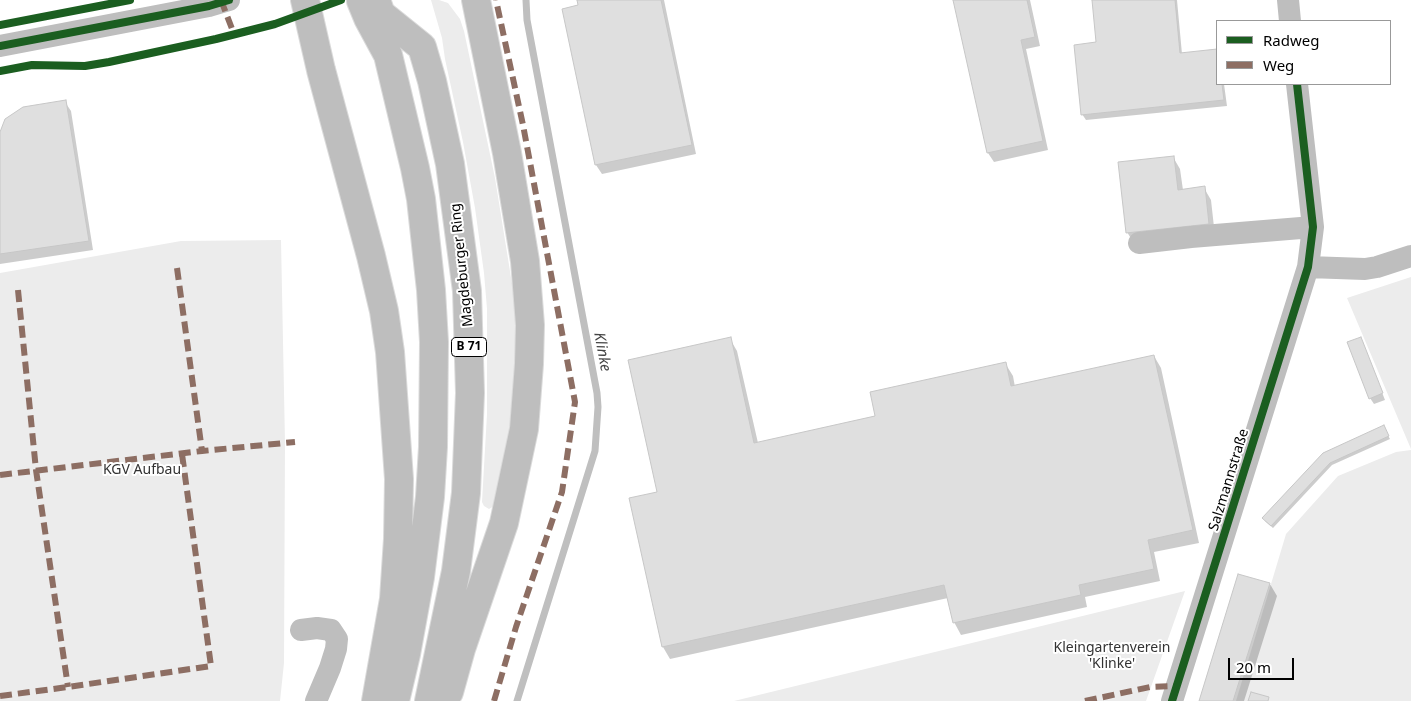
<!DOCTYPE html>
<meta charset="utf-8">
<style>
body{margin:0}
#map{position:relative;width:1411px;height:701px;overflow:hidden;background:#fff;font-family:"Noto Sans",sans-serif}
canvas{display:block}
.legend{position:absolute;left:1216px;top:20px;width:175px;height:65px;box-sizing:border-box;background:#fff;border:1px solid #999;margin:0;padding:6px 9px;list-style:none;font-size:15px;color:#000}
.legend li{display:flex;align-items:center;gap:10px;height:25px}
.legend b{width:25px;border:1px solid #999}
.scale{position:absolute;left:1228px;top:658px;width:66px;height:22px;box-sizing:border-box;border:2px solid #000;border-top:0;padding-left:6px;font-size:15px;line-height:18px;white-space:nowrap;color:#000;-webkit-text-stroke:4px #fff;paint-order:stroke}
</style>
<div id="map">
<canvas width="1411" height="701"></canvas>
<ul class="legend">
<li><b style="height:6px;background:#1b5e20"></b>Radweg</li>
<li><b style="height:6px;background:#8d6e63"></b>Weg</li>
</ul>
<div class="scale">20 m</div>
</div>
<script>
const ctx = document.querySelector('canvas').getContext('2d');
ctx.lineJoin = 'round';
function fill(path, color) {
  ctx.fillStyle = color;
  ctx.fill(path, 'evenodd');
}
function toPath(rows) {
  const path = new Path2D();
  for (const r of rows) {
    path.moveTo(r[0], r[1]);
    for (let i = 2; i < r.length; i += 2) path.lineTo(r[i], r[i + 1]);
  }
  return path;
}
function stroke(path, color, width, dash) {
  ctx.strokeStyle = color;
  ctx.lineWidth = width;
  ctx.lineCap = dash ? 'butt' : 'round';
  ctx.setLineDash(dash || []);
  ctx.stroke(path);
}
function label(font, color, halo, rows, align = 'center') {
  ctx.font = font + ' "Noto Sans",sans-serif';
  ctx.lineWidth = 4;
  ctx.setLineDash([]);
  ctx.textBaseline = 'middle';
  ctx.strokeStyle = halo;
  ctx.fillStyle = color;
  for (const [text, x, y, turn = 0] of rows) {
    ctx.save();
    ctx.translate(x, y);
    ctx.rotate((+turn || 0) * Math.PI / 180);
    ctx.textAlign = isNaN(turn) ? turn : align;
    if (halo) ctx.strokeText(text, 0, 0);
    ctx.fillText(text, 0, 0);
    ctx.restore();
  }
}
const green = toPath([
 [431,0,439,0,448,3,460,19,464,31,495,178,518,321,517,391,496,505,489,509,484,506,482,502,487,414,487,309,484,273,475,208,463,142,445,59,442,38],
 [281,240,285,443,284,663,280,701,0,701,0,273,181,241],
 [1411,277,1411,449,1347,298],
 [1411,450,1411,701,1236,701,1286,534,1338,476,1396,452],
 [1185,591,1146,701,734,701]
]);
const shadow = toPath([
 [578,0,664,0,696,154,602,174,596,165,563,10,579,6],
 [955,0,1030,0,1040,46,1026,49,1048,150,994,162,988,153],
 [1093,0,1177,0,1182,54,1217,51,1217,84,1224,84,1227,106,1086,120,1082,114,1098,44],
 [65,102,71,111,93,250,0,264,0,136],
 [1173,157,1180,169,1183,190,1204,188,1211,200,1215,236,1135,245,1127,232],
 [730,339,737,351,758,443,877,417,1005,363,1013,376,1015,387,1154,356,1161,368,1199,543,1154,552,1160,581,1085,597,1087,607,961,635,954,622,948,598,670,659,663,647,630,499,658,493],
 [1361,339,1385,400,1374,404,1370,398],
 [1383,427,1390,439,1332,465,1273,528,1265,521,1323,454],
 [1239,575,1270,584,1277,596,1244,701,1200,701]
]);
const stream = toPath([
 [517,701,595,451,598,407,597,393,527,20,526,0]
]);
const building = toPath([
 [577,0,661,0,692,145,595,165,562,9,578,5,577,0],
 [953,0,1027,0,1035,37,1021,40,1043,141,987,153,953,0],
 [1092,0,1175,0,1180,53,1217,49,1217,84,1222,84,1224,100,1081,115,1074,45,1096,42,1092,0],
 [66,100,89,241,0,254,0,132,5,119,23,107,66,100],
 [1174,156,1178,190,1205,186,1209,224,1126,233,1118,162,1174,156],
 [731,337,754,443,875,416,870,392,1006,362,1011,386,1154,355,1193,530,1148,540,1154,569,1079,585,1081,595,953,623,944,585,662,647,629,498,657,492,628,360,731,337],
 [1361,337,1383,393,1369,399,1347,342,1361,337],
 [1384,425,1389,436,1330,463,1271,526,1262,518,1323,453,1384,425],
 [1238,574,1270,583,1233,701,1199,701,1238,574],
 [1251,692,1269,697,1268,701,1248,701,1251,692]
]);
const minor = toPath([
 [1288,0,1290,21],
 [0,46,209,6,229,0],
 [1139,243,1191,237,1313,227],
 [1308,267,1365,269,1377,267,1411,256],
 [301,630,317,628,331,630,337,639,336,649,330,668,316,701],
 [1172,701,1308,267,1313,227,1297,84]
]);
const highway = toPath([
 [305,0,321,70,371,256,384,311,390,352,399,479,398,539,394,599,376,701],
 [376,0,381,14,422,47,432,81,450,164,467,291,470,393,466,493,456,571,429,701],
 [361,1,368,18,388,55,415,168,421,199,431,290,434,342,433,447,430,497,420,577,406,654,395,701],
 [449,692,461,649,504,523,524,429,529,364,530,325,525,261,507,153,476,0]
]);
const quiet = toPath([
 [221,0,234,34],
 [177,268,202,451],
 [18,290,36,470,68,687],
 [0,475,202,451,295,442],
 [0,696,68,687,211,666,182,454],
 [494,701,516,627,562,492,575,402,523,125,496,0],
 [1085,701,1150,687,1177,686]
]);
const cycleway = toPath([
 [0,25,130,0],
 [0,46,209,6,229,0],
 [0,71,32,65,85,66,109,62,216,39,275,24,341,0],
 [1172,701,1308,267,1313,227,1297,84]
]);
const shields = [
 [469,347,35]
];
const shieldNames = [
 ["B 71",469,347]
];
const streetNames = [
 ["Magdeburger Ring",462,265,-96],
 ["Salzmannstraße",1229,480,-73]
];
const parkNames = [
 ["KGV Aufbau",142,470],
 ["Kleingartenverein",1112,648],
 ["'Klinke'",1112,664]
];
const waterNames = [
 ["Klinke",602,352,80]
];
fill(green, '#ececec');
fill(shadow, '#0003');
stroke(stream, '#bfbfbf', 7);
fill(building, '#dfdfdf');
stroke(building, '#c7c7c7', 1);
stroke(highway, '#dbdbdb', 30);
stroke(minor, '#bebebe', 22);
stroke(highway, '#bebebe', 28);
stroke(quiet, '#8d6e63', 6, [12, 6]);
stroke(cycleway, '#1b5e20', 8);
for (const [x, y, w] of shields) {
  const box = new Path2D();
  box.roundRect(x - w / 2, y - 9.5, w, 19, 4);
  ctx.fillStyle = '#fff';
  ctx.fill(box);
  stroke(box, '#000', 1);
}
label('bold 12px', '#000', null, shieldNames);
label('14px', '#000', '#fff', streetNames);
label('14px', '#333', '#fff', parkNames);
label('italic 15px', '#444', '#fff', waterNames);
</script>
